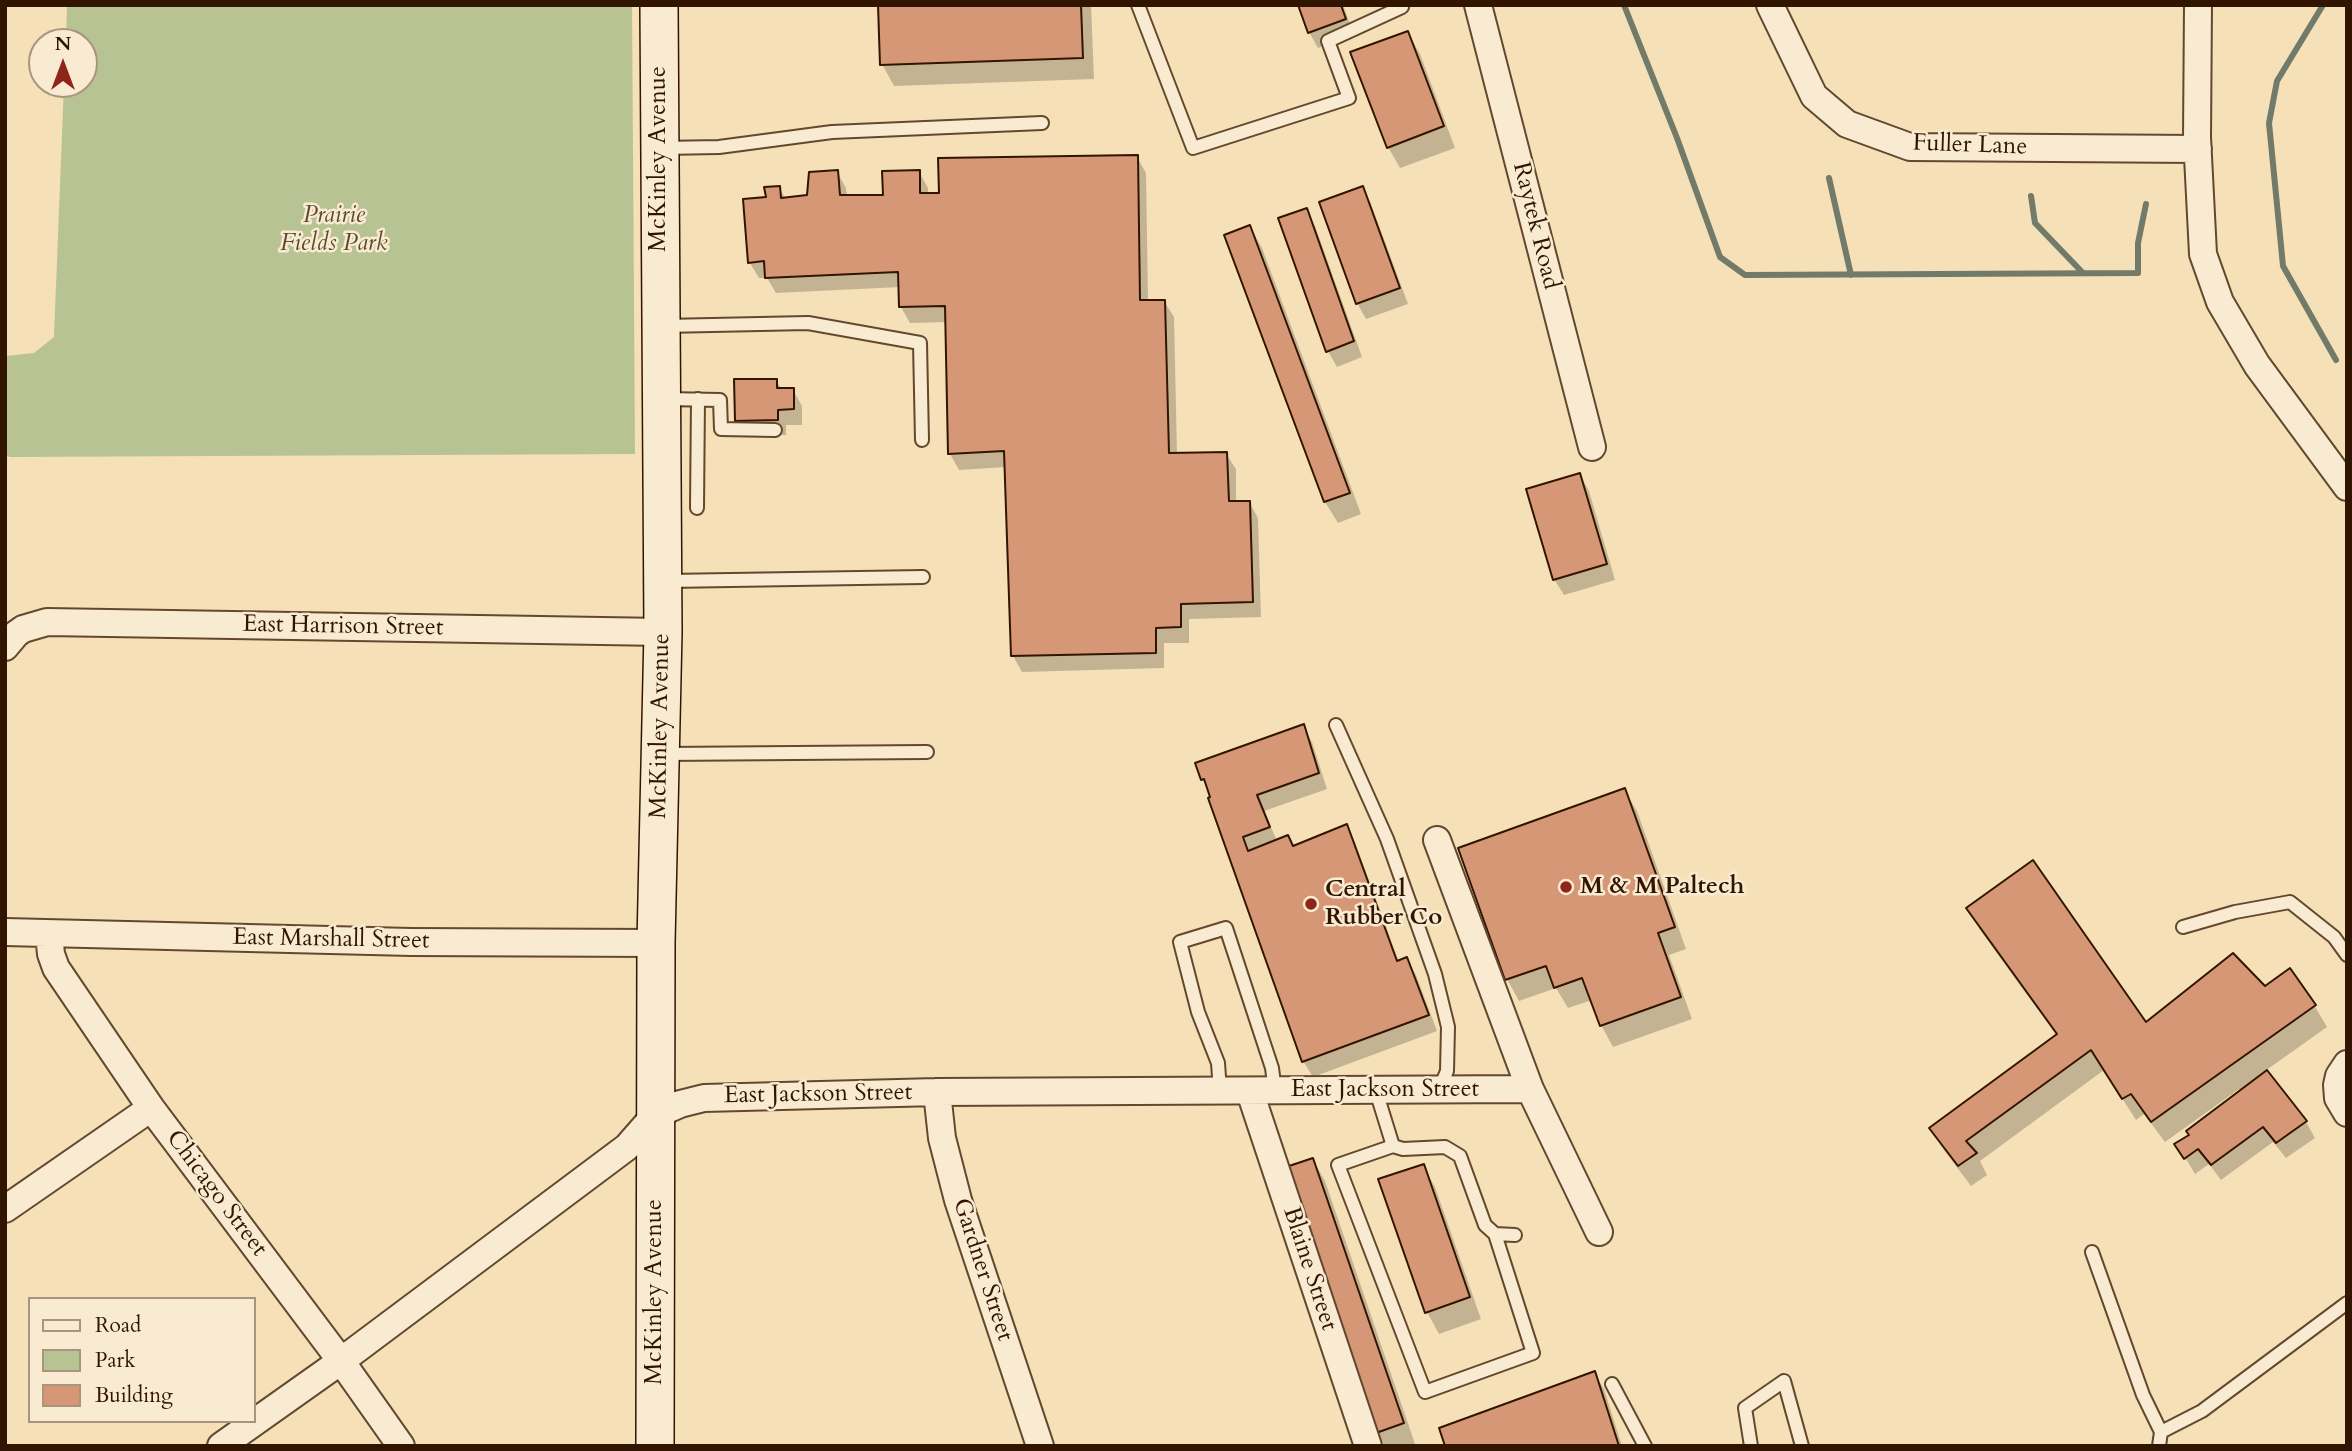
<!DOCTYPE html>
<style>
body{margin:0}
#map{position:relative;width:2352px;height:1451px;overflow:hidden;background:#f5e0b8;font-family:Cardo,serif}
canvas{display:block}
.frame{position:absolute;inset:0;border:7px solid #321500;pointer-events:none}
.legend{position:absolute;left:28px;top:1297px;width:228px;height:126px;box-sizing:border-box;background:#f8ebd1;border:2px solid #a9957d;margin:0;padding:9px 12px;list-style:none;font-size:21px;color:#321500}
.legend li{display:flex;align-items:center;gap:14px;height:35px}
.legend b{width:35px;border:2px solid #a9957d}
.north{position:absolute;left:28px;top:28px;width:70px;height:70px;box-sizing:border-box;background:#f8ebd1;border:2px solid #a9957d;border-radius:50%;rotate:0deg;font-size:19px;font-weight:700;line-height:28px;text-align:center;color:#321500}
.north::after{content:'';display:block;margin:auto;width:24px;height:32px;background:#8f2418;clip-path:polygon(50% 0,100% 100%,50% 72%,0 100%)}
</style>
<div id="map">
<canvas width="2352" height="1451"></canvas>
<div class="frame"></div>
<ul class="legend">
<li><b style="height:9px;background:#f8ebd1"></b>Road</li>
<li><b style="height:19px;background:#b7c393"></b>Park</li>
<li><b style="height:19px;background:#d59776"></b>Building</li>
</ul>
<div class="north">N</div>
</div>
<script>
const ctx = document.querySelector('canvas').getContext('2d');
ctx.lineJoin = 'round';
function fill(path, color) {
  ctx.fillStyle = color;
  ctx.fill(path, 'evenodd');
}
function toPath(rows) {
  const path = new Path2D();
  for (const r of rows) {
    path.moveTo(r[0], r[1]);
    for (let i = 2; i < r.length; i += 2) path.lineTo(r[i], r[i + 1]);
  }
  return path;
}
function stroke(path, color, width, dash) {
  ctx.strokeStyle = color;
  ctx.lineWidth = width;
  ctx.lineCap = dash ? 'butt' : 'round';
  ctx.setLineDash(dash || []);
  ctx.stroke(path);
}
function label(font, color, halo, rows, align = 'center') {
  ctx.font = font + ' Cardo,serif';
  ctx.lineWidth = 5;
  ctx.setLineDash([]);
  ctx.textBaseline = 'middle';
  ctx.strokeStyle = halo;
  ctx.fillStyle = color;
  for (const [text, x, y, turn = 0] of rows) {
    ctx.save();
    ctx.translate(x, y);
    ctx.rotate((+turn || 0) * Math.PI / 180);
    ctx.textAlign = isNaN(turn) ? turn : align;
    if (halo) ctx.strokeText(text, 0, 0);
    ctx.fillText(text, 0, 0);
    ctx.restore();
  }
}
const green = toPath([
 [67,5,632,5,635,454,10,457,5,455,5,356,34,353,54,337,64,84,84,84,84,42,66,42]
]);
const shadow = toPath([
 [880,5,1091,5,1094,79,894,86,882,64],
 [1300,5,1343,5,1354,35,1318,48,1309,32],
 [1408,33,1420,54,1455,148,1400,168,1388,147],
 [1137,157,1146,173,1148,301,1164,301,1174,317,1177,454,1226,454,1236,469,1236,503,1249,502,1258,518,1261,617,1189,619,1189,643,1164,643,1164,668,1022,672,1013,656,1006,467,959,470,950,454,947,322,910,323,901,307,900,287,776,293,767,278,759,278,750,263,768,198,779,188,786,199,809,197,837,172,846,188,847,197,884,196,919,172,928,188,928,195,940,194],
 [1362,188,1371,204,1408,304,1366,319,1357,303],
 [1306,210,1315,226,1362,357,1337,367,1328,351],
 [1250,227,1262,248,1361,514,1338,523,1325,502,1226,236],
 [776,380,782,390,793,390,802,406,802,425,786,425,786,435,746,436,736,420],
 [1580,475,1589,491,1615,580,1564,595,1554,579],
 [1303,727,1312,742,1327,789,1264,811,1277,841,1293,847,1346,826,1355,842,1399,962,1407,959,1416,975,1437,1031,1313,1077,1303,1061,1211,795,1197,764],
 [1624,790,1637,811,1686,949,1669,955,1692,1019,1613,1047,1601,1025,1592,1000,1568,1008,1556,988,1519,1001,1507,979],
 [1968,908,2145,1025,2265,989,2314,1005,2327,1027,2265,1071,2306,1122,2315,1138,2286,1158,2273,1142,2221,1180,2209,1164,2195,1174,2177,1144,2191,1135,2241,1092,2239,1089,2165,1142,2144,1114,2136,1120,2104,1070,1980,1161,1987,1175,1971,1186,1944,1150,1932,1129,2057,1036,1980,930],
 [1313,1160,1325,1181,1415,1444,1385,1446,1377,1432],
 [1423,1166,1435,1187,1481,1319,1439,1334,1427,1312],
 [1595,1374,1604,1389,1622,1446,1447,1446]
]);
const stream = toPath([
 [1624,5,1677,138,1720,257,1745,275,2138,273,2138,243,2146,204],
 [2323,5,2277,81,2269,123,2283,266,2336,360],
 [1829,178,1851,275],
 [2031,196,2035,223,2083,273]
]);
const building = toPath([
 [878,5,1081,5,1083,58,880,65,878,5],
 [1298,5,1341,5,1346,19,1308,33,1298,5],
 [1408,31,1444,126,1387,148,1350,52,1408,31],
 [1138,155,1140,300,1165,300,1169,453,1227,452,1229,501,1250,501,1253,602,1181,604,1181,627,1156,628,1156,653,1011,656,1004,451,948,454,945,306,899,307,898,272,765,278,764,261,748,263,743,199,766,197,764,187,780,186,781,198,807,195,809,172,838,170,840,195,883,195,882,171,920,170,920,193,939,193,938,158,1138,155],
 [1363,186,1400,288,1356,304,1319,202,1363,186],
 [1307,208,1354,341,1326,352,1278,218,1307,208],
 [1250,225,1350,493,1324,502,1224,235,1250,225],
 [734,379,777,379,777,388,794,388,794,409,778,410,778,420,735,421,734,379],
 [1580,473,1607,564,1553,580,1526,489,1580,473],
 [1304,724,1319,773,1257,795,1270,827,1243,837,1248,851,1288,835,1293,846,1347,824,1397,961,1407,957,1429,1015,1302,1062,1208,798,1210,797,1204,779,1201,780,1195,763,1304,724],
 [1625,788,1675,927,1658,933,1681,997,1600,1026,1582,978,1554,988,1546,966,1505,980,1458,848,1625,788],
 [2033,860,2146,1022,2233,953,2265,986,2290,968,2316,1005,2151,1122,2131,1094,2122,1099,2091,1050,1966,1141,1977,1153,1958,1166,1929,1128,2057,1034,1966,908,2033,860],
 [2267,1070,2307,1121,2276,1143,2263,1127,2211,1165,2198,1149,2184,1159,2174,1144,2189,1135,2186,1131,2267,1070],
 [1313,1158,1404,1423,1376,1433,1286,1167,1313,1158],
 [1424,1164,1470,1297,1425,1313,1378,1179,1424,1164],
 [1595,1371,1619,1446,1445,1446,1439,1428,1595,1371]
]);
const lane = toPath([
 [1138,5,1193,148,1349,98,1328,41,1402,7,1401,5],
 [662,148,719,147,832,132,1042,123],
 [664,326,808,323,920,343,922,440],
 [665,399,720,400,721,429,775,430],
 [697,508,698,399],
 [667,581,923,577],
 [1336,725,1387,839,1435,974,1448,1027,1447,1071,1439,1090],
 [663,754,927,752],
 [2183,927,2235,912,2290,902,2334,937,2347,955],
 [1220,1091,1218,1063,1198,1012,1180,942,1226,928,1272,1068,1275,1091],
 [1376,1091,1393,1146,1403,1149,1445,1147,1460,1156,1485,1225,1495,1234,1515,1235],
 [1393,1146,1338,1165,1425,1392,1533,1353,1495,1234],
 [2092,1252,2143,1395,2161,1432],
 [1612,1384,1645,1446],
 [1751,1446,1745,1408,1784,1381,1802,1446],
 [2159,1446,2161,1432,2202,1411,2347,1303]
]);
const street = toPath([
 [1478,5,1592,447],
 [1770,5,1814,96,1847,124,1910,147,2198,149],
 [2198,5,2197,137,2203,254,2220,302,2257,365,2347,487],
 [5,647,16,634,23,629,47,622,663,632],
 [1437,840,1530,1089,1599,1232],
 [5,932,411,942,656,943],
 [49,934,51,954,56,968,151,1108,341,1361,401,1446],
 [2347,1064,2339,1076,2337,1085,2338,1098,2347,1113],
 [937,1092,942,1138,958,1200,1040,1446],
 [1250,1092,1368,1446],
 [5,1209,151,1108],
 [221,1446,341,1361,627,1147,655,1115,680,1104,704,1098,937,1092,1530,1089]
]);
const secondary = toPath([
 [655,1446,656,943,663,632,659,5]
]);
const markers = [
 [1566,887,7,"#8f2418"],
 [1311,904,7,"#8f2418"]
];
const streetNames = [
 ["Fuller Lane",1970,146,2],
 ["McKinley Avenue",659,159,-90],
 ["Raytek Road",1535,226,76],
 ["East Harrison Street",343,627,1],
 ["McKinley Avenue",661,726,-89],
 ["East Marshall Street",331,940,1],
 ["East Jackson Street",1385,1090],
 ["East Jackson Street",818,1095,-1],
 ["Chicago Street",216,1194,53],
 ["Blaine Street",1309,1269,72],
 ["Gardner Street",982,1270,72],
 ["McKinley Avenue",655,1292,-90]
];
const parkNames = [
 ["Prairie",334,216],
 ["Fields Park",334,244]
];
const poiNames = [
 ["M & M Paltech",1580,887],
 ["Central",1325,890],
 ["Rubber Co",1325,918]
];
fill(green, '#b7c393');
fill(shadow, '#0003');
stroke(stream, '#727a6a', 6);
fill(building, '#d59776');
stroke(building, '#321500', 2);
stroke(lane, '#63482e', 16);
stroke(street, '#63482e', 30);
stroke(secondary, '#321500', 40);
stroke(lane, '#f8ebd1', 12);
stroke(street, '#f8ebd1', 26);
stroke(secondary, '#f8ebd1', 37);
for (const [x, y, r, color] of markers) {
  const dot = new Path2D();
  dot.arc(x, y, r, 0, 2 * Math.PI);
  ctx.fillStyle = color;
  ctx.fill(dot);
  stroke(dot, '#f8ebd1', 2.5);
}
label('24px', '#321500', '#f8ebd1', streetNames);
label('italic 24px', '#5a492c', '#f8ebd1', parkNames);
label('bold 24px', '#321500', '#f8ebd1', poiNames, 'left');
</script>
